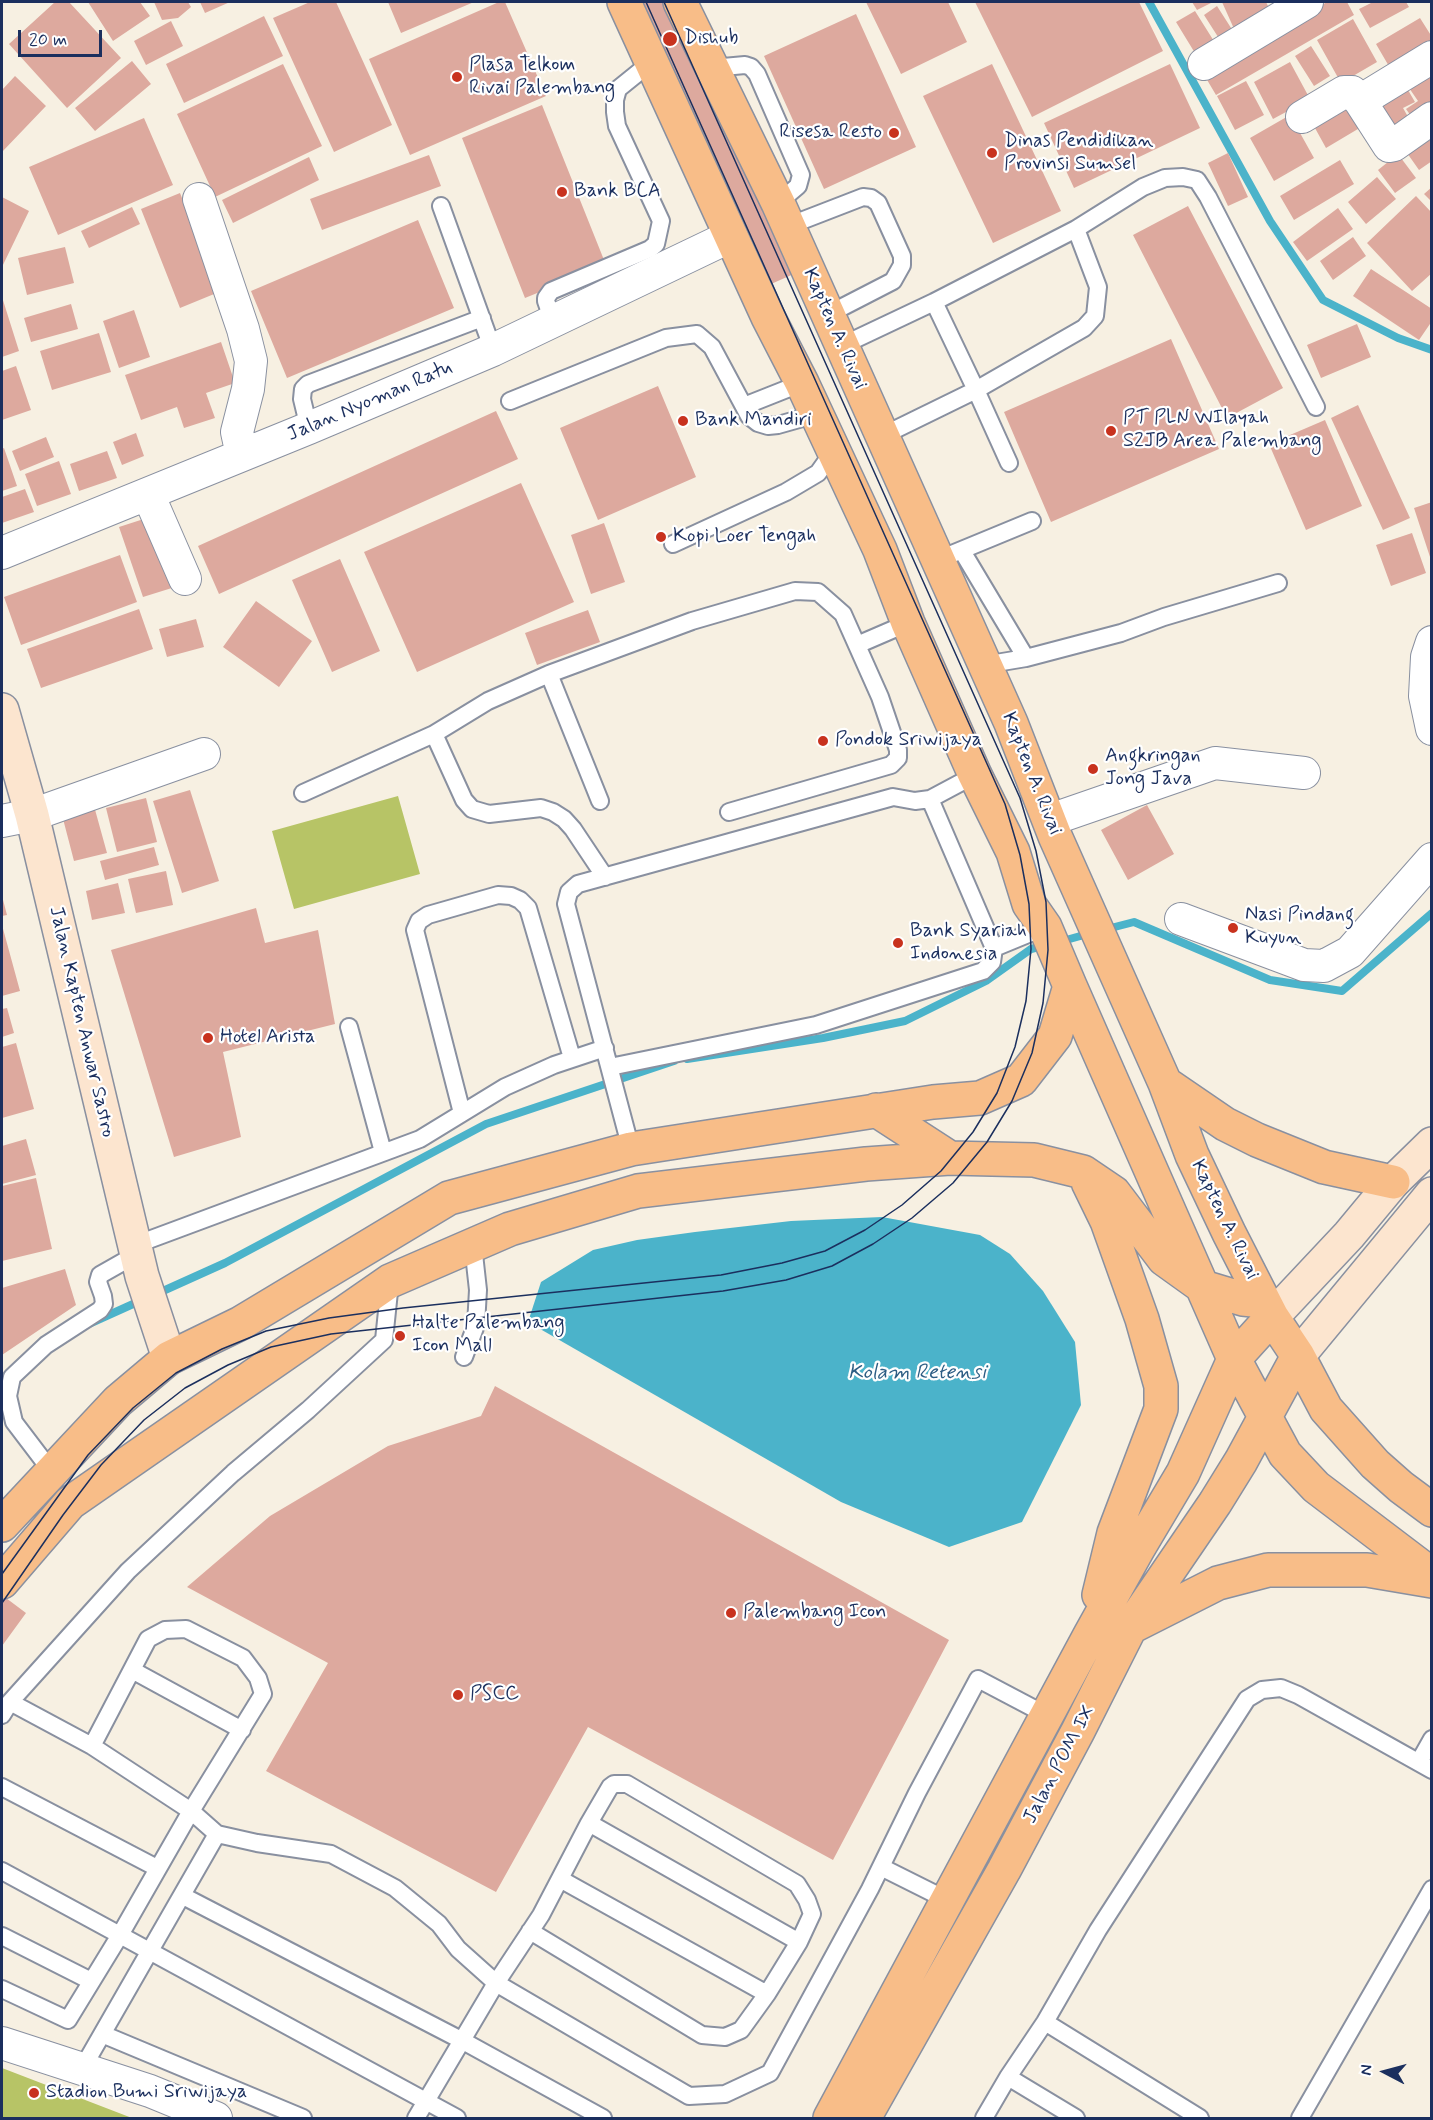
<!DOCTYPE html>
<style>
body{margin:0}
#map{position:relative;width:1433px;height:2120px;overflow:hidden;background:#f7f0e2;font-family:Mynerve,sans-serif}
canvas{display:block}
.frame{position:absolute;inset:0;border:3px solid #1b2f5e;pointer-events:none}
.north{position:absolute;left:1355px;top:2042px;width:60px;height:60px;-webkit-text-stroke:4px #fff;paint-order:stroke;rotate:276deg;font-size:16px;font-weight:700;line-height:24px;text-align:center;color:#1b2f5e}
.north::after{content:'';display:block;margin:auto;width:21px;height:27px;background:#1b2f5e;clip-path:polygon(50% 0,100% 100%,50% 72%,0 100%)}
.scale{position:absolute;left:18px;top:30px;width:84px;height:27px;box-sizing:border-box;border:3px solid #1b2f5e;border-top:0;padding-left:8px;font-size:18px;line-height:21px;white-space:nowrap;color:#1b2f5e;-webkit-text-stroke:4px #fff;paint-order:stroke}
</style>
<div id="map">
<canvas width="1433" height="2120"></canvas>
<div class="frame"></div>
<div class="north">N</div>
<div class="scale">20 m</div>
</div>
<script>
const ctx = document.querySelector('canvas').getContext('2d');
ctx.lineJoin = 'round';
function fill(path, color) {
  ctx.fillStyle = color;
  ctx.fill(path, 'evenodd');
}
function toPath(rows) {
  const path = new Path2D();
  for (const r of rows) {
    path.moveTo(r[0], r[1]);
    for (let i = 2; i < r.length; i += 2) path.lineTo(r[i], r[i + 1]);
  }
  return path;
}
function stroke(path, color, width, dash) {
  ctx.strokeStyle = color;
  ctx.lineWidth = width;
  ctx.lineCap = dash ? 'butt' : 'round';
  ctx.setLineDash(dash || []);
  ctx.stroke(path);
}
function label(font, color, halo, rows, align = 'center') {
  ctx.font = font + ' Mynerve,sans-serif';
  ctx.lineWidth = 4.5;
  ctx.setLineDash([]);
  ctx.textBaseline = 'middle';
  ctx.strokeStyle = halo;
  ctx.fillStyle = color;
  for (const [text, x, y, turn = 0] of rows) {
    ctx.save();
    ctx.translate(x, y);
    ctx.rotate((+turn || 0) * Math.PI / 180);
    ctx.textAlign = isNaN(turn) ? turn : align;
    if (halo) ctx.strokeText(text, 0, 0);
    ctx.fillText(text, 0, 0);
    ctx.restore();
  }
}
const green = toPath([
 [398,796,420,874,294,909,272,831],
 [2,2068,132,2118,2,2118]
]);
const water = toPath([
 [882,1217,980,1235,1010,1254,1043,1291,1075,1342,1081,1405,1022,1522,949,1547,841,1502,528,1322,541,1282,593,1250,637,1240,695,1232,791,1221]
]);
const stream = toPath([
 [1149,2,1270,221,1323,300,1398,338,1432,350],
 [1103,930,1134,922,1270,980,1342,991,1432,913],
 [1059,942,1091,933],
 [687,1059,823,1038,905,1021,986,981,1031,949,1047,945],
 [154,1295,225,1263,486,1124,674,1061],
 [91,1323,142,1300]
]);
const building = toPath([
 [55,2,69,2,121,58,67,108,9,44],
 [88,2,140,2,150,16,113,41],
 [154,2,188,2,191,7,178,18,162,20],
 [200,2,230,2,205,13],
 [310,2,336,2,392,125,334,152,273,18],
 [388,2,474,2,401,33],
 [499,2,505,2,546,96,410,155,369,59],
 [615,2,698,2,814,265,744,296],
 [866,2,948,2,967,42,901,74],
 [975,2,1139,2,1163,51,1032,117],
 [1192,2,1213,2,1197,10],
 [1222,2,1266,2,1272,14,1235,31],
 [1327,2,1347,2,1354,15,1216,95,1203,73],
 [1373,2,1406,2,1409,7,1370,28,1359,9],
 [1217,6,1233,31,1220,40,1204,15],
 [1195,11,1217,46,1198,58,1176,22],
 [856,14,916,147,824,189,764,56],
 [264,16,283,56,184,103,166,64],
 [1420,18,1432,37,1432,43,1390,68,1376,44],
 [1353,19,1377,62,1341,83,1317,40],
 [171,21,183,46,146,65,134,41],
 [1311,46,1330,76,1314,86,1295,56],
 [132,61,151,84,95,131,75,108],
 [1290,62,1310,99,1273,119,1254,82],
 [283,64,322,146,215,197,177,114],
 [992,64,1061,211,993,243,923,96],
 [1170,64,1200,128,1074,188,1044,123],
 [1432,73,1432,113,1416,123,1406,109,1418,101,1405,82],
 [15,76,46,106,2,152,2,90],
 [1401,78,1415,102,1403,108,1415,129,1390,144,1364,100],
 [1246,81,1264,115,1235,130,1217,96],
 [1352,94,1368,123,1326,148,1310,119],
 [542,105,606,265,525,298,462,138],
 [1290,115,1314,158,1274,181,1250,138],
 [144,118,173,185,58,235,29,167],
 [1421,128,1432,144,1432,161,1419,170,1400,143],
 [1228,153,1248,197,1228,206,1208,163],
 [1398,154,1416,178,1395,193,1378,170],
 [429,155,441,186,322,230,310,199],
 [309,157,319,180,233,223,222,200],
 [1340,160,1354,184,1294,220,1280,196],
 [1377,177,1396,199,1366,224,1348,202],
 [1432,187,1432,202,1424,194],
 [180,193,219,292,180,308,141,209],
 [1416,196,1432,213,1432,273,1412,291,1367,243],
 [2,197,29,211,2,267],
 [1188,206,1283,388,1227,418,1133,235],
 [132,207,140,224,89,248,81,231],
 [1338,208,1353,229,1307,261,1293,242],
 [418,220,454,308,287,378,251,291],
 [1353,237,1366,256,1333,280,1320,261],
 [65,247,74,283,27,295,18,258],
 [1371,269,1432,309,1432,321,1419,340,1353,296],
 [2,297,19,351,2,357],
 [71,304,78,329,31,342,24,318],
 [134,310,150,357,119,368,103,321],
 [1357,324,1371,357,1321,378,1307,345],
 [99,333,111,372,52,390,40,351],
 [1171,339,1219,449,1051,522,1004,412],
 [221,342,235,383,206,393,215,418,184,428,177,407,141,420,125,375],
 [16,366,31,410,2,420,2,371],
 [658,386,696,477,598,520,560,428],
 [1358,405,1410,518,1383,530,1331,418],
 [496,411,518,459,219,594,198,546],
 [1325,420,1362,506,1306,530,1269,444],
 [136,433,144,456,122,465,113,442],
 [46,437,54,457,20,471,12,451],
 [4,448,17,486,2,491,2,449],
 [107,451,117,478,79,491,70,464],
 [59,461,71,494,37,506,25,474],
 [521,483,574,602,417,672,364,552],
 [25,489,34,512,2,523,2,497],
 [1432,502,1432,559,1431,560,1414,508],
 [153,516,175,587,143,597,119,527],
 [604,523,625,582,591,594,571,535],
 [1412,533,1426,573,1391,586,1376,545],
 [120,555,137,602,21,645,4,597],
 [340,559,380,651,332,672,292,580],
 [256,601,312,641,279,687,223,647],
 [139,609,153,649,41,688,27,649],
 [588,610,600,642,537,665,525,633],
 [196,619,204,647,167,657,159,629],
 [190,790,219,881,182,893,153,801],
 [146,798,157,842,117,852,106,808],
 [1147,805,1174,854,1128,880,1101,830],
 [94,806,107,853,74,861,62,815],
 [154,847,159,865,105,880,100,861],
 [166,871,173,905,136,913,128,879],
 [118,883,125,913,92,920,86,891],
 [2,896,7,915,2,916],
 [256,908,265,943,318,930,335,1024,223,1052,241,1137,174,1157,111,950],
 [2,925,20,991,2,996],
 [7,1008,14,1033,2,1037,2,1009],
 [16,1043,34,1109,2,1118,2,1047],
 [26,1139,36,1175,2,1184,2,1146],
 [36,1178,52,1249,2,1261,2,1186],
 [65,1269,76,1305,2,1355,2,1288],
 [495,1386,949,1640,833,1860,588,1727,496,1892,266,1771,328,1663,187,1587,270,1516,388,1446,481,1416],
 [2,1595,26,1613,2,1646]
]);
const lane = toPath([
 [712,68,745,65,751,67,757,74,801,175,798,186,778,203],
 [441,206,493,350],
 [788,226,863,197,871,198,878,203,902,256,902,265,893,281,827,315],
 [1076,229,1143,187,1165,178,1183,177,1197,180,1208,197,1316,407],
 [553,321,546,301,546,298,551,291,650,249,656,244,661,221,617,126,615,112,615,100,618,89,644,68,653,65],
 [841,346,934,302,1076,229,1098,287,1095,316,1084,328,976,390,1009,463],
 [510,401,666,338,697,334,712,347,749,416,758,423,768,426,778,425,817,414],
 [744,406,802,383],
 [309,428,302,399,303,389,308,384,482,318],
 [882,436,976,390,934,302],
 [673,544,786,492,818,473,833,452],
 [962,551,1026,658,984,665],
 [952,554,1032,521],
 [857,645,908,623],
 [1026,658,1121,633,1164,617,1278,583],
 [434,734,464,800,472,809,489,814,541,808,553,812,564,819,573,829,605,877],
 [303,793,434,734,488,701,549,674],
 [600,801,549,674,692,621,795,591,818,592,843,614,880,697,898,750,898,758,891,765,729,812],
 [994,948,1045,927],
 [349,1027,383,1152],
 [610,1067,816,1025,983,971,992,962,994,948,930,799],
 [462,1113,415,930,419,921,428,915,498,895,511,896,520,900,528,908,572,1058],
 [631,1149,566,904,569,892,578,884,893,797,915,801,930,799,975,775],
 [135,1245,420,1139,505,1087,554,1065,605,1048],
 [464,1357,476,1325,478,1290,473,1245],
 [52,1472,14,1422,8,1396,12,1377,46,1345,100,1310,104,1304,103,1296,98,1282,100,1275,137,1254],
 [132,1670,242,1730],
 [10,1702,92,1746,191,1811,217,1834,257,1843,331,1854,395,1888,439,1924,458,1949,496,1983,689,2096,725,2094,770,2073,870,1889,917,1793,978,1679,1052,1718],
 [2,1715,10,1702,128,1571,233,1473,308,1410,384,1340,390,1282],
 [1419,1762,1432,1739],
 [2,1787,157,1868],
 [589,1823,799,1942],
 [881,1867,953,1903],
 [2,1871,457,2118],
 [560,1879,767,1994],
 [183,1896,463,2041,603,2118],
 [2,1936,91,1981],
 [2,1989,68,2020,120,1935,191,1811,263,1694,258,1678,243,1658,186,1629,165,1630,148,1639,92,1746],
 [1045,2022,1200,2118],
 [102,2034,303,2118],
 [82,2069,217,1834],
 [1008,2077,1076,2118],
 [416,2118,496,1983,541,1915,589,1823,610,1787,614,1784,627,1784,797,1884,807,1900,812,1914,799,1942,767,1994,741,2030,725,2037,702,2035,530,1931],
 [984,2118,1008,2077,1045,2022,1098,1930,1247,1699,1262,1690,1281,1688,1298,1695,1432,1770],
 [1300,2118,1432,1889]
]);
const street = toPath([
 [1204,64,1307,2],
 [1360,101,1389,146,1394,145,1432,118],
 [1302,117,1344,92,1352,92,1360,101,1432,57],
 [199,199,243,329,251,361,248,389,237,432,242,455],
 [148,494,185,579],
 [2,553,309,428,493,350,731,236],
 [1432,642,1427,657,1425,696,1432,729],
 [1050,820,1215,763,1304,773],
 [2,821,32,815,204,754],
 [1181,919,1304,965,1324,966,1350,952,1432,859],
 [2,2043,150,2091,216,2118]
]);
const secondary = toPath([
 [2,710,32,815,142,1276,169,1358],
 [1272,1317,1349,1235,1393,1182,1432,1144],
 [1298,1356,1432,1194]
]);
const primary = toPath([
 [680,2,778,203,1011,723,1055,836,1165,1083,1192,1155,1229,1233,1272,1317,1298,1356,1326,1409,1375,1464,1401,1487,1432,1510],
 [1070,986,1234,1359,1285,1454,1316,1487,1432,1575],
 [1165,1083,1225,1124,1257,1140,1324,1167,1393,1182],
 [876,1110,950,1158],
 [1088,1182,1107,1221,1142,1319,1161,1386,1161,1409,1114,1533,1099,1595],
 [2,1525,118,1401,169,1358,241,1323,449,1198,631,1149,933,1102,980,1098,1021,1080,1055,1036,1070,986,1045,927,1029,904,1013,852,975,775,908,623,880,550,802,383,768,317,624,2],
 [2,1582,70,1503,390,1281,510,1229,638,1191,866,1164,950,1158,1034,1160,1083,1172,1114,1193,1164,1259,1203,1287,1243,1299,1263,1301],
 [1133,1626,1218,1583,1268,1570,1367,1570,1432,1581],
 [830,2118,1090,1635,1139,1547,1183,1473,1234,1359,1272,1317],
 [864,2118,1004,1870,1078,1731,1131,1626,1215,1503,1241,1461,1298,1356]
]);
const tram = toPath([
 [2,1574,88,1455,133,1408,176,1373,222,1349,266,1331,329,1318,403,1308,721,1275,782,1263,825,1251,865,1230,902,1205,941,1171,973,1132,997,1093,1015,1047,1026,1001,1031,949,1029,904,1020,855,1005,804,646,2],
 [2,1603,63,1515,101,1465,144,1420,185,1388,228,1365,271,1347,331,1334,723,1291,786,1280,832,1266,873,1244,912,1218,953,1183,987,1142,1012,1101,1032,1053,1043,1003,1048,950,1046,902,1036,851,1020,798,664,2]
]);
const markers = [
 [670,39,8,"#c8321e"],
 [457,77,6,"#c8321e"],
 [894,133,6,"#c8321e"],
 [992,153,6,"#c8321e"],
 [562,192,6,"#c8321e"],
 [683,421,6,"#c8321e"],
 [1111,431,6,"#c8321e"],
 [661,537,6,"#c8321e"],
 [823,741,6,"#c8321e"],
 [1093,769,6,"#c8321e"],
 [1233,928,6,"#c8321e"],
 [898,943,6,"#c8321e"],
 [208,1038,6,"#c8321e"],
 [400,1336,6,"#c8321e"],
 [731,1613,6,"#c8321e"],
 [458,1695,6,"#c8321e"],
 [34,2093,6,"#c8321e"]
];
const poiNames = [
 ["Dishub",684,39],
 ["Plasa Telkom",469,66],
 ["Rivai Palembang",469,89],
 ["Risesa Resto",882,133,"right"],
 ["Dinas Pendidikan",1004,142],
 ["Provinsi Sumsel",1004,165],
 ["Bank BCA",574,192],
 ["PT PLN WIlayah",1123,419],
 ["S2JB Area Palembang",1123,442],
 ["Bank Mandiri",695,421],
 ["Kopi Loer Tengah",673,537],
 ["Pondok Sriwijaya",835,741],
 ["Angkringan",1105,757],
 ["Jong Java",1105,780],
 ["Nasi Pindang",1245,916],
 ["Kuyun",1245,939],
 ["Bank Syariah",910,932],
 ["Indonesia",910,955],
 ["Hotel Arista",220,1038],
 ["Halte Palembang",412,1324],
 ["Icon Mall",412,1347],
 ["Palembang Icon",743,1613],
 ["PSCC",470,1695],
 ["Stadion Bumi Sriwijaya",46,2093]
];
const streetNames = [
 ["Kapten A. Rivai",834,329,66],
 ["Jalan Nyoman Ratu",370,402,-23],
 ["Kapten A. Rivai",1031,774,68],
 ["Jalan Kapten Anwar Sastro",81,1022,77],
 ["Kapten A. Rivai",1224,1220,64],
 ["Jalan POM IX",1060,1765,-62]
];
const waterNames = [
 ["Kolam Retensi",917,1374]
];
fill(green, '#b7c466');
fill(water, '#4bb3ca');
stroke(stream, '#4bb3ca', 8);
fill(building, '#dda99e');
stroke(lane, '#8990a0', 20);
stroke(street, '#8990a0', 34);
stroke(secondary, '#8990a0', 36);
stroke(primary, '#8990a0', 36);
stroke(lane, '#fff', 16);
stroke(street, '#fff', 32);
stroke(secondary, '#fce5cf', 33);
stroke(primary, '#f8bd88', 33);
stroke(tram, '#1b2f5e', 1.5);
for (const [x, y, r, color] of markers) {
  const dot = new Path2D();
  dot.arc(x, y, r, 0, 2 * Math.PI);
  ctx.fillStyle = color;
  ctx.fill(dot);
  stroke(dot, '#fff', 2);
}
label('20px', '#1b2f5e', '#fff', poiNames, 'left');
label('20px', '#1b2f5e', '#fff', streetNames);
label('italic 21px', '#2c5d84', '#fff', waterNames);
</script>
